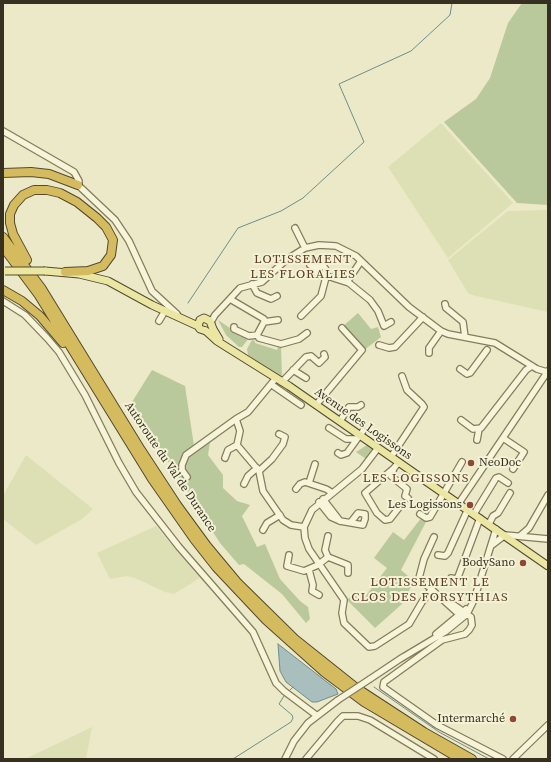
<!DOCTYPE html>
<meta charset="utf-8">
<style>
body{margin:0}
#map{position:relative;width:551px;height:762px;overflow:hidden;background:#ebe9c7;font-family:"Source Serif 4",serif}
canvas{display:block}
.frame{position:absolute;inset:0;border:4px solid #373020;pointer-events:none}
</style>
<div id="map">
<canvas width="551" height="762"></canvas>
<div class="frame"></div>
</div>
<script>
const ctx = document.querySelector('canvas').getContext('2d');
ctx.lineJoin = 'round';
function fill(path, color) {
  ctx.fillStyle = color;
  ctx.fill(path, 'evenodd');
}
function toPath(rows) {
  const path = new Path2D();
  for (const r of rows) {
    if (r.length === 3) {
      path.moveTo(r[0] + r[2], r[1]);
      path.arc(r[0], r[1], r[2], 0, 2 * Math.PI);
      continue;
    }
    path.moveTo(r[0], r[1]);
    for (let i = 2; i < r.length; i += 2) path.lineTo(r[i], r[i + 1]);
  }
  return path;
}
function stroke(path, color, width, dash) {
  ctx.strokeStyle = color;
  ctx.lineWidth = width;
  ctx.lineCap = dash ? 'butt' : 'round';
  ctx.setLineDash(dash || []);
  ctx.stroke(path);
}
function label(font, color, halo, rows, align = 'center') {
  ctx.font = font + ' "Source Serif 4",serif';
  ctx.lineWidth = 4;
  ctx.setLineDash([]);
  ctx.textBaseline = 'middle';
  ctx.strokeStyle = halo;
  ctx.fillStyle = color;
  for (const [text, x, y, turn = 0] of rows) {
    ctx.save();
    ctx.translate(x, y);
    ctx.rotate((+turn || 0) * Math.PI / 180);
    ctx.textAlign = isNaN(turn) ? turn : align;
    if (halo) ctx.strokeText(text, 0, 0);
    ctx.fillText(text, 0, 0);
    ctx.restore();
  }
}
const farmland = toPath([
 [441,123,513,203,448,258,388,167],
 [548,210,548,312,472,295,468,293,448,260,508,211],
 [26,455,93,509,82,519,36,545,3,519,3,496],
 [156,526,200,578,174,594,165,592,135,578,127,576,110,579,97,553],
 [92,727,86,759,24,759,27,758]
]);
const green = toPath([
 [522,3,548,3,548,205,517,203,444,122,476,99,490,78,508,23],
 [358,313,371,329,378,327,381,337,363,351,342,327],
 [218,320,230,328,231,331,249,338,242,347,239,347,226,335],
 [252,340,255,341,255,343,277,350,278,347,281,347,282,377,248,355,247,349],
 [152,370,185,386,194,446,211,435,208,455,223,475,223,488,237,501,250,505,242,516,257,547,265,544,280,579,300,601,308,607,310,619,306,623,282,594,244,564,239,565,220,543,170,464,127,410],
 [367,445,372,449,372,451,366,459,356,452],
 [422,517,427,520,401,570,414,581,402,604,375,628,347,600,357,591,364,598,387,568,374,558,393,532,404,540]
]);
const water = toPath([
 [278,644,336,689,338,694,317,702,312,702,286,682,280,671,278,644]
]);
const stream = toPath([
 [188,303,238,228,281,211,303,198,364,142,339,84,411,51,450,15,452,3],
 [374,687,439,732,489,759],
 [289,691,293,687],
 [233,759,291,722,293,718,292,715,279,704,284,696]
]);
const minor = toPath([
 [3,131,74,172,79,181,78,185,115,220,129,241,152,291,177,314],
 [295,228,305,248],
 [310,265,317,268],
 [321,271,5],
 [324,275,349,283,370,300,378,311,384,326,391,322],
 [347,282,361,261],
 [252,284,257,293,271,299,277,296],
 [230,299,264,319,264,322,257,335],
 [3,301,25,315,47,338,59,352,85,395,119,463,136,492,179,547,253,632,276,683,284,691,316,715],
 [445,304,446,308,463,322,465,337],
 [301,316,321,296,326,277],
 [159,321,165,311],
 [211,322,215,315,240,288,262,282,286,260,305,248,319,245,336,246,356,256,409,307,441,331,448,334,495,343,537,369,547,372],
 [264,322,278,320],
 [234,327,234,329,249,336,257,335],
 [257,335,259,338,281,344,299,339,307,333],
 [379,345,389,348,395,347,423,317],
 [429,353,429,348,441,331],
 [460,369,467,374,470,373,487,350],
 [293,370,306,378],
 [276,378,248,412,236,419,240,431,237,445,259,471,263,491,283,520,291,525,304,527],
 [282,382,306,357,311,356,319,363,325,357,324,354],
 [272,385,301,405],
 [316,405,362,350,342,328],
 [461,420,473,429,481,428,526,370,532,366],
 [340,421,349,407,358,407,361,405],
 [329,428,346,439,357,439],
 [503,438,524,452,513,469],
 [477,440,479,429],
 [378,448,362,469,312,510,304,527,305,538,309,549,344,600,342,613,344,623,369,647,375,646,409,624,422,602,432,589],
 [338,453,341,455,347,453,363,431],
 [391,457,424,407,422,404,407,390,402,376],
 [225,458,228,450,237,445],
 [399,462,394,468,391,476,407,489,405,496,408,498],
 [394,468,365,493,377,513,385,520,390,519,401,505],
 [259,471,272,459,283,444,285,437,279,434],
 [187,477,182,470,182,465,186,455,236,419],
 [309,483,315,464],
 [244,484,248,476,257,468],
 [296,489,300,484,305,482,326,489,331,492],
 [323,499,340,521],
 [319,502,331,517,340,521,363,525,365,519,365,514,358,513,351,522],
 [459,503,548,371],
 [420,514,426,518,430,517,462,462],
 [474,514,496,478,499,477,508,483],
 [489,524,493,516,498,513,510,493],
 [263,530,267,523,280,515],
 [521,535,529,528,548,495],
 [328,536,325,550,328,557],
 [434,537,424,559,419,578,462,617],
 [492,545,505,535,548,539],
 [289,555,287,566,304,571,318,565,328,557,348,565,348,573],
 [438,555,445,556,448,553,468,509],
 [309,570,313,585,312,591,319,595],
 [451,578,455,579,458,577,480,518],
 [449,604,454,605,471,617,472,625,469,630,465,634,442,640,384,682,383,687,437,725,503,759],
 [436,634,466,609],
 [400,659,445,632,467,614,474,600,496,529],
 [370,679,403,657],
 [285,759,294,741,308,723,338,700],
 [306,759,337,722,343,716,358,716,370,720,434,759],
 [513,759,548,725]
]);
const major = toPath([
 [45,271,79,274,108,281,152,305,198,326],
 [206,331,217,341,289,386,548,566],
 [206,331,200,329,198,326,200,320,204,318,210,321,213,329,219,339]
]);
const highway = toPath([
 [3,173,31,172,49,174,78,185],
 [3,237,42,289,141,450,177,505,207,546,237,582,296,640,355,687,424,732,472,759],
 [3,247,38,294,152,479,194,539,216,567,266,620,324,672,364,702,460,759],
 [27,260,13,234,10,223,10,214,14,205,23,195,34,190,47,190,60,193,77,202,97,218,106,227,113,240,111,255,103,266,88,271,65,272],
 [3,290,22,301,40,316,63,343]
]);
const minorBridge = toPath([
 [338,700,370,679]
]);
const majorBridge = toPath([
 [5,271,45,271]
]);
const markers = [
 [471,463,4,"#904732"],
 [470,505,4,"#904732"],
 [523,563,4,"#904732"],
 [513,719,4,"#904732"]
];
const streetNames = [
 ["Avenue des Logissons",363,424,35],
 ["Autoroute du Val de Durance",170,467,56]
];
const poiNames = [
 ["NeoDoc",479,463,"left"],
 ["Les Logissons",462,505],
 ["BodySano",515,563],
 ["Intermarché",505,719]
];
const neighbourhoodNames = [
 ["LOTISSEMENT",303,260],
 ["LES FLORALIES",303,275],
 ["LES LOGISSONS",416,479],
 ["LOTISSEMENT LE",430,583],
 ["CLOS DES FORSYTHIAS",430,598]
];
fill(farmland, '#dde0b5');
fill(green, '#b9c99b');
fill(water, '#a8bfbe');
stroke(water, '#6f8d8d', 1);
stroke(stream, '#6f8d8d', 1);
stroke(minor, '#857c5d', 8);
stroke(major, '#544931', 9);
stroke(highway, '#544931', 10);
stroke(minor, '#f6f5d9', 5.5);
stroke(major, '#ebe6a2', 7);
stroke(highway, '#d4bc5e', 8);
stroke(minorBridge, '#857c5d', 8, []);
stroke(majorBridge, '#544931', 9, []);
stroke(minorBridge, '#f6f5d9', 5.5);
stroke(majorBridge, '#ebe6a2', 7);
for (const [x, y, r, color] of markers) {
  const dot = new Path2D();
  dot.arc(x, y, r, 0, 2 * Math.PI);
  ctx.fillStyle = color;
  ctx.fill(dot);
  stroke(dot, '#f3f2d6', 1.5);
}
label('12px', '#373020', '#f3f2d6', streetNames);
label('12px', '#373020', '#f3f2d6', poiNames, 'right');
ctx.letterSpacing = '1px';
label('13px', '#603e23', '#f3f2d6', neighbourhoodNames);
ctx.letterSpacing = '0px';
</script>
